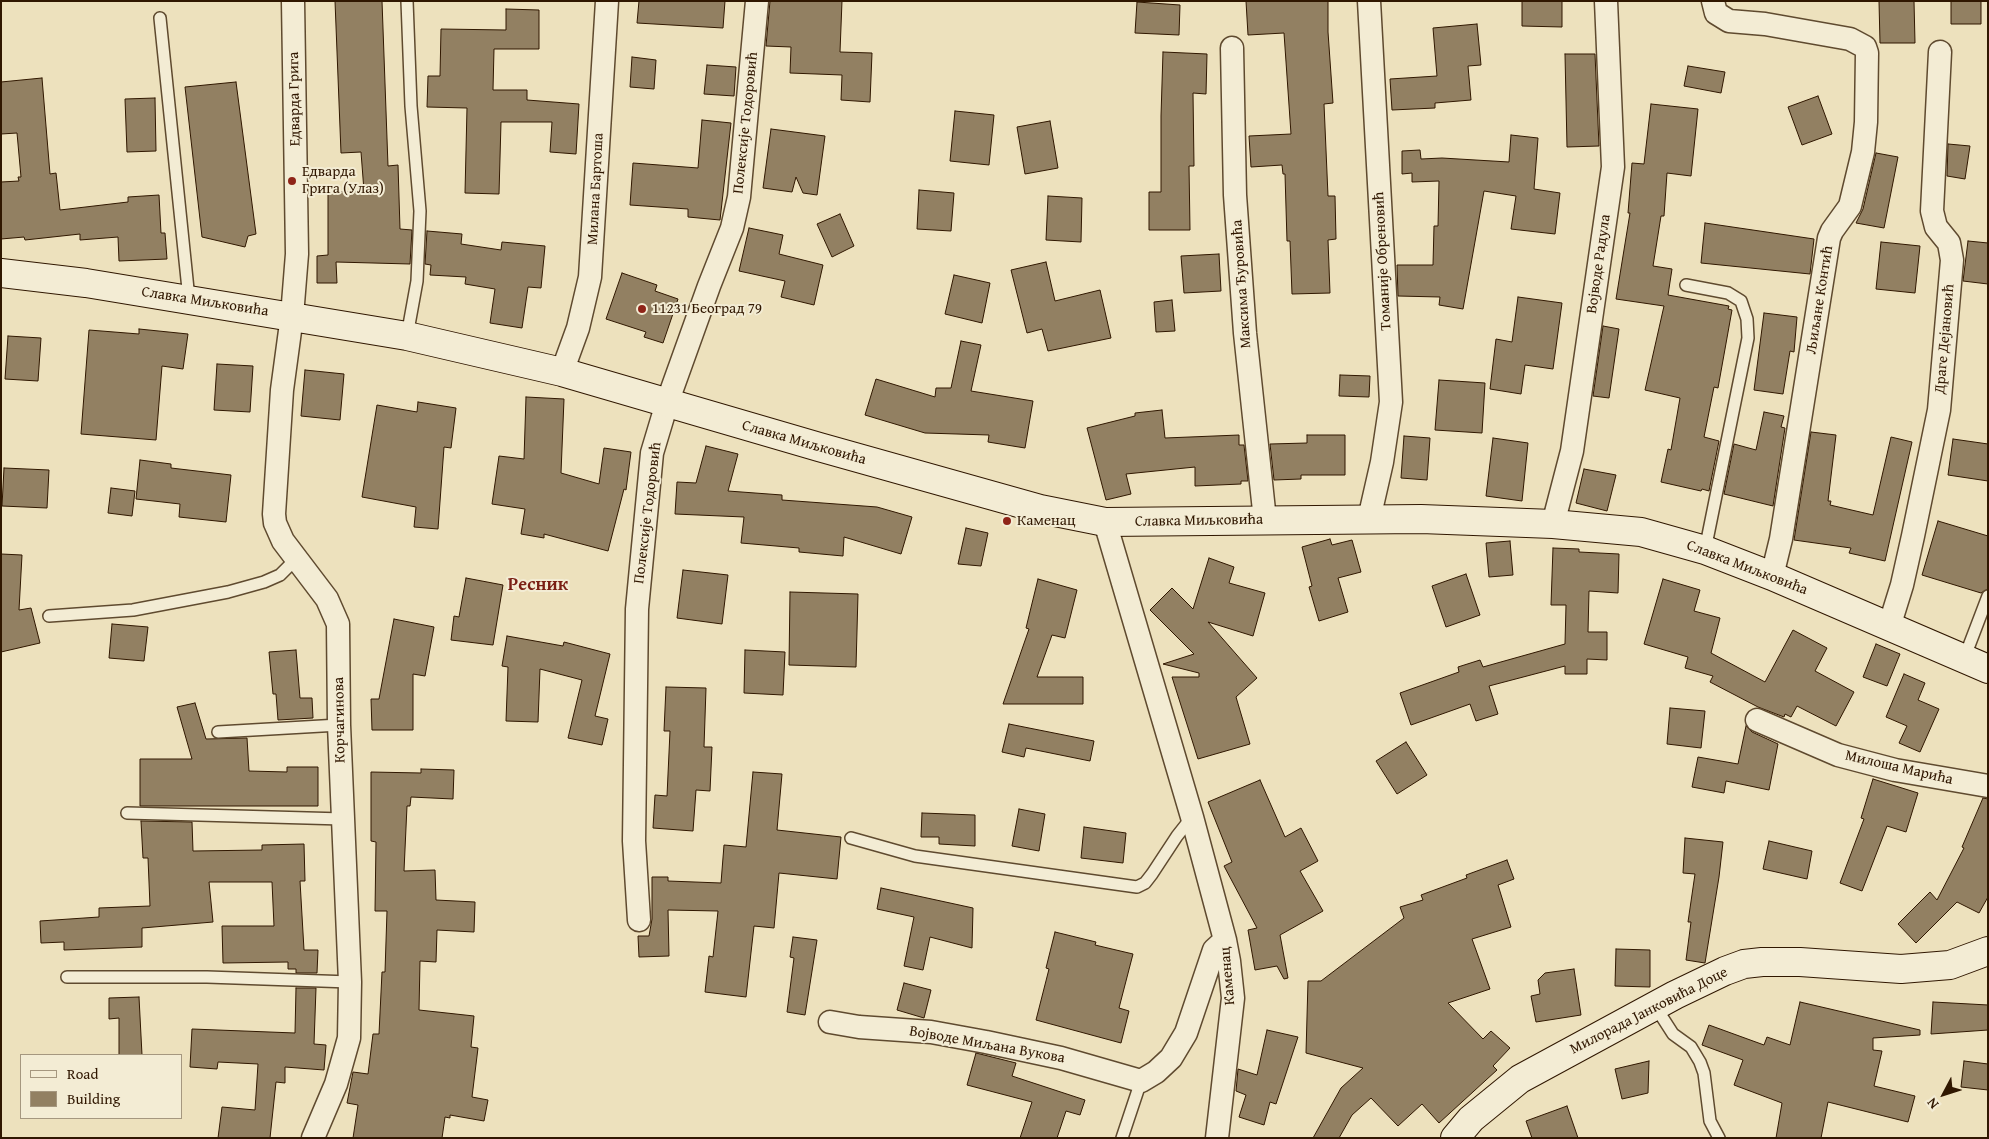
<!DOCTYPE html>
<meta charset="utf-8">
<style>
body{margin:0}
#map{position:relative;width:1989px;height:1139px;overflow:hidden;background:#ede1bd;font-family:"Gentium Book Plus",serif}
canvas{display:block}
.frame{position:absolute;inset:0;border:2px solid #301700;pointer-events:none}
.legend{position:absolute;left:20px;top:1054px;width:162px;height:65px;box-sizing:border-box;background:#f3ecd4;border:1px solid #a5977f;margin:0;padding:6px 9px;list-style:none;font-size:15px;color:#301700}
.legend li{display:flex;align-items:center;gap:10px;height:25px}
.legend b{width:25px;border:1px solid #a5977f}
.north{position:absolute;left:1919px;top:1069px;width:50px;height:50px;-webkit-text-stroke:4px #f3ecd4;paint-order:stroke;rotate:230deg;font-size:14px;font-weight:700;line-height:20px;text-align:center;color:#301700}
.north::after{content:'';display:block;margin:auto;width:18px;height:22px;background:#301700;clip-path:polygon(50% 0,100% 100%,50% 72%,0 100%)}
</style>
<div id="map">
<canvas width="1989" height="1139"></canvas>
<div class="frame"></div>
<ul class="legend">
<li><b style="height:6px;background:#f3ecd4"></b>Road</li>
<li><b style="height:14px;background:#928062"></b>Building</li>
</ul>
<div class="north">N</div>
</div>
<script>
const ctx = document.querySelector('canvas').getContext('2d');
ctx.lineJoin = 'round';
function fill(path, color) {
  ctx.fillStyle = color;
  ctx.fill(path, 'evenodd');
}
function toPath(rows) {
  const path = new Path2D();
  for (const r of rows) {
    path.moveTo(r[0], r[1]);
    for (let i = 2; i < r.length; i += 2) path.lineTo(r[i], r[i + 1]);
  }
  return path;
}
function stroke(path, color, width, dash) {
  ctx.strokeStyle = color;
  ctx.lineWidth = width;
  ctx.lineCap = dash ? 'butt' : 'round';
  ctx.setLineDash(dash || []);
  ctx.stroke(path);
}
function label(font, color, halo, rows, align = 'center') {
  ctx.font = font + ' "Gentium Book Plus",serif';
  ctx.lineWidth = 4;
  ctx.setLineDash([]);
  ctx.textBaseline = 'middle';
  ctx.strokeStyle = halo;
  ctx.fillStyle = color;
  for (const [text, x, y, turn = 0] of rows) {
    ctx.save();
    ctx.translate(x, y);
    ctx.rotate((+turn || 0) * Math.PI / 180);
    ctx.textAlign = isNaN(turn) ? turn : align;
    if (halo) ctx.strokeText(text, 0, 0);
    ctx.fillText(text, 0, 0);
    ctx.restore();
  }
}
const building = toPath([
 [335,1,382,1,388,166,398,165,400,229,412,230,410,264,336,262,337,283,317,283,317,256,328,255,328,192,364,191,361,152,341,153,335,1],
 [639,1,725,1,723,28,637,23,639,1],
 [770,1,842,1,840,52,872,53,870,102,841,100,842,75,790,73,791,47,766,46,770,1],
 [1246,1,1328,1,1328,32,1333,103,1324,104,1328,196,1335,196,1336,239,1328,240,1330,293,1292,294,1290,241,1287,241,1285,174,1283,174,1282,165,1251,167,1249,136,1291,134,1284,33,1248,35,1246,1],
 [1522,1,1562,1,1562,27,1522,26,1522,1],
 [1879,1,1914,1,1915,43,1880,43,1879,1],
 [1951,1,1981,1,1981,24,1951,24,1951,1],
 [1137,2,1180,5,1179,35,1135,33,1137,2],
 [506,9,539,10,539,49,494,49,493,90,527,90,527,100,579,104,576,154,550,152,552,122,501,122,499,194,465,193,467,108,427,107,428,76,440,76,441,29,506,30,506,9],
 [1477,24,1481,65,1468,66,1471,100,1435,103,1435,108,1392,110,1390,79,1437,76,1433,28,1477,24],
 [1163,52,1207,54,1206,94,1193,93,1194,166,1189,166,1190,230,1149,230,1149,192,1161,192,1161,116,1163,52],
 [1565,54,1595,54,1599,146,1567,147,1565,54],
 [632,57,656,60,654,89,630,87,632,57],
 [707,65,736,67,734,96,704,94,707,65],
 [1688,66,1725,72,1721,93,1684,86,1688,66],
 [42,78,50,174,56,173,60,210,128,202,128,197,159,195,161,233,165,233,167,259,119,261,118,237,80,240,80,234,25,240,24,237,1,239,1,182,19,181,18,177,21,177,17,133,1,134,1,82,42,78],
 [236,82,256,234,248,236,245,247,202,237,185,87,236,82],
 [1818,96,1832,134,1802,145,1788,107,1818,96],
 [155,98,156,151,127,152,125,99,155,98],
 [1651,104,1698,109,1691,176,1667,173,1664,216,1661,216,1653,266,1672,269,1668,295,1729,306,1728,309,1732,310,1718,388,1714,387,1704,437,1719,441,1709,491,1702,489,1701,491,1661,482,1668,449,1671,450,1680,398,1645,390,1664,306,1616,299,1630,213,1628,213,1632,163,1644,164,1651,104],
 [955,111,994,115,989,165,950,161,955,111],
 [702,120,731,123,720,220,688,217,688,209,630,205,633,163,698,168,702,120],
 [1050,121,1058,168,1025,174,1017,127,1050,121],
 [771,129,825,136,817,195,803,193,796,177,792,192,763,188,771,129],
 [1511,135,1538,138,1534,189,1560,193,1555,234,1511,229,1516,196,1484,191,1463,309,1439,305,1440,297,1398,296,1397,265,1433,265,1434,226,1438,226,1439,181,1412,182,1412,173,1402,174,1402,151,1420,150,1421,159,1442,158,1509,162,1511,135],
 [1948,144,1970,146,1965,179,1947,176,1948,144],
 [1876,153,1898,157,1884,228,1856,223,1863,209,1876,153],
 [919,190,954,193,951,231,917,229,919,190],
 [1048,196,1082,198,1081,242,1046,240,1048,196],
 [840,214,854,246,832,257,817,224,840,214],
 [1705,223,1814,239,1810,274,1701,263,1705,223],
 [749,228,783,235,779,254,823,265,814,305,781,297,785,281,739,271,749,228],
 [427,231,462,234,461,244,501,250,502,242,545,246,541,288,528,287,522,328,490,323,495,289,465,284,466,277,430,275,431,265,425,264,427,231],
 [1968,241,1988,243,1988,284,1963,281,1968,241],
 [1881,242,1920,246,1915,293,1876,289,1881,242],
 [1219,254,1221,291,1184,293,1181,256,1219,254],
 [1046,262,1055,301,1100,290,1111,338,1048,351,1042,329,1027,333,1011,270,1046,262],
 [622,273,657,285,655,291,678,299,663,343,644,337,646,332,606,319,622,273],
 [954,275,990,283,982,323,945,314,954,275],
 [1518,297,1562,303,1553,369,1525,365,1521,394,1490,389,1496,339,1512,342,1518,297],
 [1172,300,1175,331,1156,332,1154,302,1172,300],
 [1764,313,1797,317,1794,352,1790,351,1783,394,1754,390,1764,313],
 [1603,326,1619,329,1609,398,1593,396,1603,326],
 [139,329,188,334,183,369,162,366,156,440,81,434,89,330,139,334,139,329],
 [8,336,41,338,38,381,5,379,8,336],
 [961,341,981,345,971,391,1033,401,1025,448,988,442,989,435,925,433,865,415,876,379,935,397,936,388,951,388,961,341],
 [217,364,253,366,250,412,214,410,217,364],
 [305,370,344,374,340,420,301,416,305,370],
 [1340,375,1370,376,1369,397,1339,396,1340,375],
 [1439,380,1485,383,1482,433,1435,430,1439,380],
 [526,397,564,399,561,473,599,484,604,448,631,452,626,490,624,489,608,551,544,534,544,538,521,534,525,509,492,504,499,456,524,459,526,397],
 [418,402,456,408,451,448,444,447,438,529,414,527,416,507,362,497,377,405,417,412,418,402],
 [1162,410,1165,438,1239,435,1239,445,1244,445,1248,481,1241,481,1241,484,1195,486,1195,467,1126,474,1131,494,1106,500,1087,428,1135,416,1135,413,1162,410],
 [1764,412,1784,416,1781,427,1785,428,1773,506,1724,494,1734,444,1756,450,1764,412],
 [1811,432,1836,435,1828,501,1831,501,1830,505,1873,515,1891,437,1912,442,1885,561,1849,553,1851,548,1794,540,1811,432],
 [1307,435,1345,435,1345,475,1301,475,1301,479,1274,480,1270,444,1307,443,1307,435],
 [1404,436,1430,438,1427,480,1401,478,1404,436],
 [1493,438,1528,443,1522,501,1486,496,1493,438],
 [1953,439,1988,444,1988,481,1948,475,1953,439],
 [706,446,738,454,728,491,782,495,782,500,877,507,912,517,901,554,844,537,843,556,799,552,799,548,741,543,744,517,675,514,677,482,696,483,706,446],
 [140,460,171,464,171,468,231,475,226,522,179,517,180,504,136,499,140,460],
 [4,468,49,470,47,508,2,506,4,468],
 [1584,469,1616,475,1607,511,1576,503,1584,469],
 [111,488,135,491,132,516,108,513,111,488],
 [1938,521,1988,536,1988,589,1981,593,1922,575,1938,521],
 [966,528,988,533,981,566,958,564,966,528],
 [1330,539,1332,545,1352,540,1361,572,1338,578,1348,612,1319,621,1309,587,1312,586,1302,547,1330,539],
 [1510,541,1513,575,1489,577,1486,543,1510,541],
 [1553,548,1579,549,1579,552,1619,554,1618,593,1589,591,1588,632,1607,632,1607,660,1587,659,1587,674,1565,674,1565,666,1489,686,1498,714,1476,721,1470,704,1411,725,1400,693,1459,672,1458,667,1480,660,1483,667,1565,644,1566,605,1551,605,1553,548],
 [1,554,22,555,19,610,31,608,40,643,1,652,1,554],
 [1209,558,1234,567,1229,583,1265,593,1253,636,1208,622,1257,678,1236,697,1250,744,1198,759,1172,677,1199,677,1199,673,1163,664,1194,654,1150,610,1172,588,1193,609,1209,558],
 [683,570,728,575,722,624,677,618,683,570],
 [1466,574,1480,615,1446,627,1432,586,1466,574],
 [466,578,503,585,493,645,451,640,454,616,459,617,466,578],
 [1038,579,1077,590,1065,638,1052,635,1037,677,1083,677,1083,704,1003,704,1029,629,1026,628,1038,579],
 [1663,579,1700,590,1694,611,1720,618,1711,653,1765,682,1793,630,1827,648,1815,671,1854,692,1836,726,1797,706,1791,717,1785,714,1784,717,1758,707,1710,682,1713,676,1685,668,1688,657,1644,644,1663,579],
 [790,592,858,594,856,667,789,665,790,592],
 [394,619,434,627,425,676,413,674,413,730,372,730,371,699,379,699,394,619],
 [112,624,148,627,144,661,109,658,112,624],
 [507,636,563,646,564,642,610,654,595,716,608,719,602,745,568,738,582,680,540,669,538,722,506,721,508,667,502,666,507,636],
 [1876,644,1900,654,1887,686,1863,677,1876,644],
 [296,650,300,698,312,698,313,718,278,720,276,694,273,694,269,652,296,650],
 [745,650,785,652,783,695,744,693,745,650],
 [1904,674,1925,683,1918,700,1939,709,1920,752,1899,743,1907,726,1886,717,1904,674],
 [666,687,706,688,704,747,712,747,710,791,696,790,693,831,653,828,655,795,667,796,670,731,664,731,666,687],
 [195,703,206,739,247,738,249,771,287,772,287,767,318,767,318,806,140,806,140,759,192,759,177,707,195,703],
 [1670,708,1705,711,1701,748,1667,744,1670,708],
 [1009,724,1094,741,1090,761,1026,748,1024,757,1002,752,1009,724],
 [1746,726,1752,732,1778,744,1769,790,1726,781,1724,793,1692,787,1698,757,1738,764,1746,726],
 [1406,742,1427,775,1397,794,1376,761,1406,742],
 [421,769,454,770,453,799,411,797,410,806,407,806,404,871,435,870,436,900,475,902,474,932,437,930,436,962,420,961,419,1010,474,1016,471,1047,478,1048,472,1097,488,1100,484,1121,450,1115,450,1118,445,1117,442,1138,353,1138,358,1105,347,1103,353,1072,368,1074,373,1034,379,1034,382,972,385,972,387,911,375,911,376,842,371,841,371,772,421,773,421,769],
 [753,772,782,774,777,830,841,837,837,879,779,873,774,928,754,926,746,997,705,992,709,956,713,957,718,911,668,910,669,956,639,957,638,936,649,936,652,919,652,877,668,877,668,881,721,883,724,845,746,847,753,772],
 [1873,779,1918,793,1906,832,1887,826,1862,891,1840,883,1864,819,1861,818,1873,779],
 [1260,780,1285,837,1301,828,1318,861,1300,871,1323,911,1280,935,1288,978,1284,979,1277,966,1255,970,1248,930,1257,928,1224,866,1232,862,1208,802,1260,780],
 [1983,798,1988,799,1988,897,1979,913,1957,902,1916,943,1898,924,1930,892,1937,900,1964,848,1962,847,1983,798],
 [1019,809,1045,814,1039,851,1012,846,1019,809],
 [922,813,975,815,975,846,939,844,939,837,921,837,922,813],
 [141,821,192,822,193,851,262,850,262,845,304,844,305,881,300,881,304,950,318,950,317,973,296,973,296,969,288,969,288,962,223,963,222,926,274,926,272,882,209,882,213,922,142,928,142,947,64,950,64,942,41,943,40,921,99,917,99,908,150,906,148,858,143,858,141,821],
 [1084,827,1126,833,1123,863,1081,858,1084,827],
 [1685,838,1723,842,1719,877,1705,963,1686,960,1691,922,1688,922,1695,874,1683,873,1685,838],
 [1769,841,1812,851,1807,879,1763,869,1769,841],
 [1507,860,1514,879,1498,885,1511,927,1472,939,1490,989,1448,1003,1483,1039,1491,1031,1510,1048,1493,1066,1497,1070,1439,1123,1422,1104,1398,1126,1371,1098,1352,1115,1339,1138,1313,1138,1341,1088,1363,1068,1306,1053,1308,981,1321,981,1404,918,1400,907,1423,900,1421,895,1467,878,1466,875,1507,860],
 [881,888,973,908,972,948,930,937,923,970,904,966,914,917,877,909,881,888],
 [1055,932,1096,942,1095,945,1133,954,1119,1008,1129,1011,1121,1043,1036,1020,1049,969,1046,968,1055,932],
 [793,937,817,940,805,1015,787,1012,794,958,790,957,793,937],
 [1616,949,1650,950,1650,987,1615,986,1616,949],
 [1574,969,1581,1015,1536,1022,1531,996,1540,994,1538,980,1545,973,1574,969],
 [904,983,931,990,924,1018,897,1010,904,983],
 [296,988,316,988,314,1044,326,1045,324,1070,285,1067,285,1083,276,1082,270,1138,218,1138,222,1107,255,1110,258,1064,218,1062,217,1069,190,1067,192,1029,295,1033,296,988],
 [139,997,142,1055,119,1055,119,1018,109,1019,109,998,139,997],
 [1800,1002,1920,1030,1920,1035,1873,1038,1873,1050,1882,1051,1874,1086,1915,1096,1908,1122,1828,1102,1821,1138,1776,1138,1782,1103,1734,1085,1743,1060,1702,1045,1709,1025,1764,1045,1767,1037,1790,1045,1800,1002],
 [1933,1002,1988,1005,1988,1030,1931,1034,1933,1002],
 [1267,1030,1298,1037,1276,1104,1270,1102,1264,1125,1239,1117,1246,1095,1236,1091,1238,1069,1257,1075,1267,1030],
 [976,1053,1016,1063,1012,1076,1085,1100,1080,1115,1066,1111,1057,1138,1020,1138,1032,1102,967,1085,976,1053],
 [1649,1061,1648,1093,1622,1099,1615,1069,1649,1061],
 [1964,1061,1988,1064,1988,1090,1961,1087,1964,1061],
 [1567,1106,1578,1138,1532,1138,1526,1121,1567,1106]
]);
const lane = toPath([
 [407,1,411,106,420,211,417,281,407,336],
 [160,18,189,299],
 [1686,285,1728,293,1741,301,1747,319,1748,338,1705,550],
 [49,616,133,610,228,592,264,582,280,575,296,559],
 [1964,659,1988,596],
 [218,732,339,725],
 [127,813,343,819],
 [851,838,915,856,1137,887,1145,883,1152,874,1177,836,1192,817],
 [67,977,207,977,350,982],
 [1655,1006,1673,1034,1691,1047,1700,1062,1704,1073,1710,1121,1719,1138],
 [1122,1138,1141,1081]
]);
const street = toPath([
 [293,1,297,254,292,316,282,390,274,514,275,523,283,541,327,599,338,624,339,725,350,982,349,1038,336,1084,313,1138],
 [1369,1,1391,402,1382,462,1369,519],
 [1713,1,1716,13,1729,21,1765,24,1850,39,1865,47,1867,53,1866,122,1863,152,1850,206,1832,231,1829,238,1781,539,1772,576],
 [1232,48,1235,195,1245,333,1265,520],
 [562,372,578,328,590,277,607,1],
 [1105,522,1192,817,1225,940,1229,961,1233,998,1217,1138],
 [1553,524,1572,451,1613,167,1606,1],
 [1889,627,1902,585,1913,536,1939,410,1952,260,1949,243,1936,227,1932,211,1940,52],
 [1757,720,1838,755,1895,770,1988,786],
 [639,920,634,841,637,609,652,453,667,403,709,286,732,228,739,197,757,1],
 [830,1022,859,1027,931,1032,986,1042,1061,1058,1141,1081,1156,1072,1171,1058,1186,1033,1214,950,1225,940]
]);
const secondary = toPath([
 [1,273,86,283,407,336,562,372,819,447,1040,509,1105,522,1421,519,1553,524,1641,532,1705,550,1772,576,1988,669],
 [1455,1138,1471,1119,1520,1079,1675,995,1725,971,1744,964,1762,962,1800,962,1901,969,1950,965,1988,951]
]);
const markers = [
 [292,181,5,"#8f2418"],
 [642,309,5,"#8f2418"],
 [1007,521,5,"#8f2418"]
];
const streetNames = [
 ["Едварда Грига",295,99,-91],
 ["Полексије Тодоровић",746,123,-84],
 ["Милана Бартоша",596,189,-87],
 ["Томаније Обреновић",1383,261,-93],
 ["Војводе Радула",1599,264,-82],
 ["Максима Ђуровића",1242,284,-94],
 ["Љиљане Контић",1820,300,-81],
 ["Славка Миљковића",205,302,9],
 ["Драге Дејановић",1945,339,-85],
 ["Славка Миљковића",804,443,16],
 ["Полексије Тодоровић",648,513,-83],
 ["Славка Миљковића",1199,521,-1],
 ["Славка Миљковића",1747,568,21],
 ["Корчагинова",340,720,-91],
 ["Милоша Марића",1899,768,13],
 ["Каменац",1228,976,-95],
 ["Милорада Јанковића Доце",1649,1011,-27],
 ["Војводе Миљана Вукова",987,1045,10]
];
const poiNames = [
 ["Едварда",302,172],
 ["Грига (Улаз)",302,189],
 ["11231 Београд 79",652,309],
 ["Каменац",1017,521]
];
const quarterNames = [
 ["Ресник",538,585]
];
fill(building, '#928062');
stroke(building, '#301700', 1);
stroke(lane, '#5f4a2f', 14);
stroke(street, '#5f4a2f', 25);
stroke(secondary, '#301700', 30);
stroke(lane, '#f3ecd4', 11);
stroke(street, '#f3ecd4', 22);
stroke(secondary, '#f3ecd4', 28);
for (const [x, y, r, color] of markers) {
  const dot = new Path2D();
  dot.arc(x, y, r, 0, 2 * Math.PI);
  ctx.fillStyle = color;
  ctx.fill(dot);
  stroke(dot, '#f3ecd4', 2);
}
label('15px', '#301700', '#f3ecd4', streetNames);
label('15px', '#301700', '#f3ecd4', poiNames, 'left');
label('bold 18px', '#7a1f14', '#f3ecd4', quarterNames);
</script>
